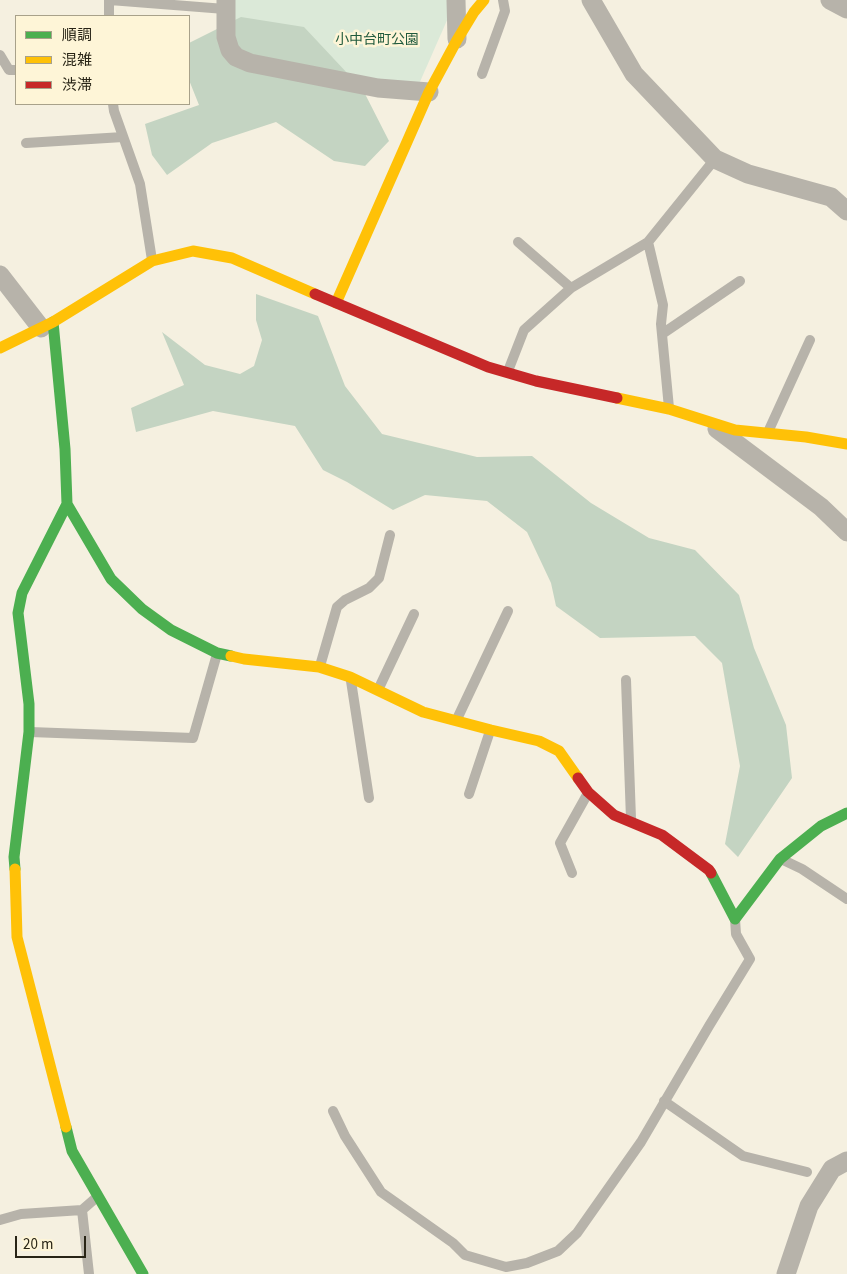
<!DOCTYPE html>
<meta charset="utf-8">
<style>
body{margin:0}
#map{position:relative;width:847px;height:1274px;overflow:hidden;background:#f5f0e0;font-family:"Source Sans 3","Noto Sans JP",sans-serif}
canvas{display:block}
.legend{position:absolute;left:15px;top:15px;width:175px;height:90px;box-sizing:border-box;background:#fef5d7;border:1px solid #a8a18a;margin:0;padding:6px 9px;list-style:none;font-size:15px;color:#282416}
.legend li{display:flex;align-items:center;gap:10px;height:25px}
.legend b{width:25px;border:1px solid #a8a18a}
.scale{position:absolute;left:15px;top:1236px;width:71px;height:22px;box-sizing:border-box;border:2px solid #282416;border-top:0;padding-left:6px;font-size:15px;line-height:18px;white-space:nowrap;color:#282416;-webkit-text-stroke:4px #fef5d7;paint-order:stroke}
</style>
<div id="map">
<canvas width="847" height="1274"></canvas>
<ul class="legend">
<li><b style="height:6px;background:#4caf50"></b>順調</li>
<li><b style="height:6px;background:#ffc107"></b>混雑</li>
<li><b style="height:6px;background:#c62828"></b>渋滞</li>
</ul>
<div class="scale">20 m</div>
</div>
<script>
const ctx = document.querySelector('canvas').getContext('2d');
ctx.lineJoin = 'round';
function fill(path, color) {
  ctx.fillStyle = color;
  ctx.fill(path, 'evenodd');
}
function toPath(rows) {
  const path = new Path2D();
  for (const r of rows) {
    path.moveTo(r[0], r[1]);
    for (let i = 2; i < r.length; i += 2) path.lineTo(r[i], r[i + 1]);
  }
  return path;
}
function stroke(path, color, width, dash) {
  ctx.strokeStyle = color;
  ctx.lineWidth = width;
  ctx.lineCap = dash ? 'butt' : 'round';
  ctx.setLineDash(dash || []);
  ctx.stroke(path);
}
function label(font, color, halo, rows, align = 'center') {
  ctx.font = font + ' "Source Sans 3","Noto Sans JP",sans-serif';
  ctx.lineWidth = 5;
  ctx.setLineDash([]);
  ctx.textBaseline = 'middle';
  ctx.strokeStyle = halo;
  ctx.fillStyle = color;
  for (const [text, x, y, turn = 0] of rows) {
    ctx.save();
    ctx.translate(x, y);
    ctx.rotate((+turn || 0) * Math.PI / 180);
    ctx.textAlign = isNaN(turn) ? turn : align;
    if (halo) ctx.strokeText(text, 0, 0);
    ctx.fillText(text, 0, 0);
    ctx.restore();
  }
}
const green = toPath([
 [235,0,447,0,448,18,419,84,369,82,230,32]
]);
const forest = toPath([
 [241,17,304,27,363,90,389,141,365,166,334,161,276,122,212,143,167,175,152,155,145,124,199,105,189,80,189,43],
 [256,294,318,316,345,386,382,434,477,457,532,456,591,503,649,538,695,550,739,595,754,648,786,725,792,778,738,857,725,844,740,766,722,663,695,636,600,638,556,606,551,583,527,532,487,501,425,495,393,510,347,482,323,470,295,426,213,411,136,432,131,408,184,385,162,332,205,365,240,374,254,366,262,340,256,320]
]);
const lane = toPath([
 [109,0,109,16],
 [110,0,225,9],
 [0,55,9,70,16,70],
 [482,74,505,11,503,0],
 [113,104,114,111,140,184,152,260],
 [26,143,123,137],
 [518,242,571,288],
 [662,334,740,281],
 [508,371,524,330,571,288,648,242],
 [669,408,661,324,663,305,648,242,715,159],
 [768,432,810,340],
 [320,666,337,607,345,600,369,588,379,578,390,535],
 [626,680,631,819],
 [351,681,369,798],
 [378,690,414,614],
 [457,719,508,611],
 [30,732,193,738,217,654],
 [469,794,490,731],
 [781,859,802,869,847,899],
 [572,873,560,843,588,793],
 [664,1101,743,1156,807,1172],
 [333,1111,345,1136,381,1192,453,1243,465,1255,506,1267,527,1263,558,1251,577,1233,641,1142,709,1026,750,959,736,934,735,919],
 [0,1220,21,1214,82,1210],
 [89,1274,82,1210,97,1197]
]);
const street = toPath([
 [226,0,226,37,230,50,236,57,250,63,378,88,429,92],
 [456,0,457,39],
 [591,0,634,74,715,159,748,174,831,197,847,211],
 [830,0,847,9],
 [0,275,41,328],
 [717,429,821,507,847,532],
 [786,1274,809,1206,832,1169,847,1161]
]);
const fast = toPath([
 [53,322,65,449,67,504,111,579,142,609,171,630,217,653,231,656],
 [15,869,14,857,29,732,29,704,18,613,22,593,67,504],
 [711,873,735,919,780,859,821,826,847,813],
 [66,1127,72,1151,143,1274]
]);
const slow = toPath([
 [336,303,429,92,457,40,474,12,484,0],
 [0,348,53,322,152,261,193,251,232,258,315,294],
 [617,398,669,409,735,430,806,437,847,444],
 [231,656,244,659,319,667,350,677,423,712,491,730,539,741,559,751,578,778],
 [15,869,17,937,66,1127]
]);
const jam = toPath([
 [315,294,488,367,536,381,617,398],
 [578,778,588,792,614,815,662,835,709,870,711,873]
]);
const parkNames = [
 ["小中台町公園",377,41]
];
fill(green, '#dbe9d8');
fill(forest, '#c4d4c2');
stroke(lane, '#b7b3aa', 10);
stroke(street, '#b7b3aa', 19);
stroke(fast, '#4caf50', 11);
stroke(slow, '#ffc107', 11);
stroke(jam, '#c62828', 11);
label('14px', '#205a3d', '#fef5d7', parkNames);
</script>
